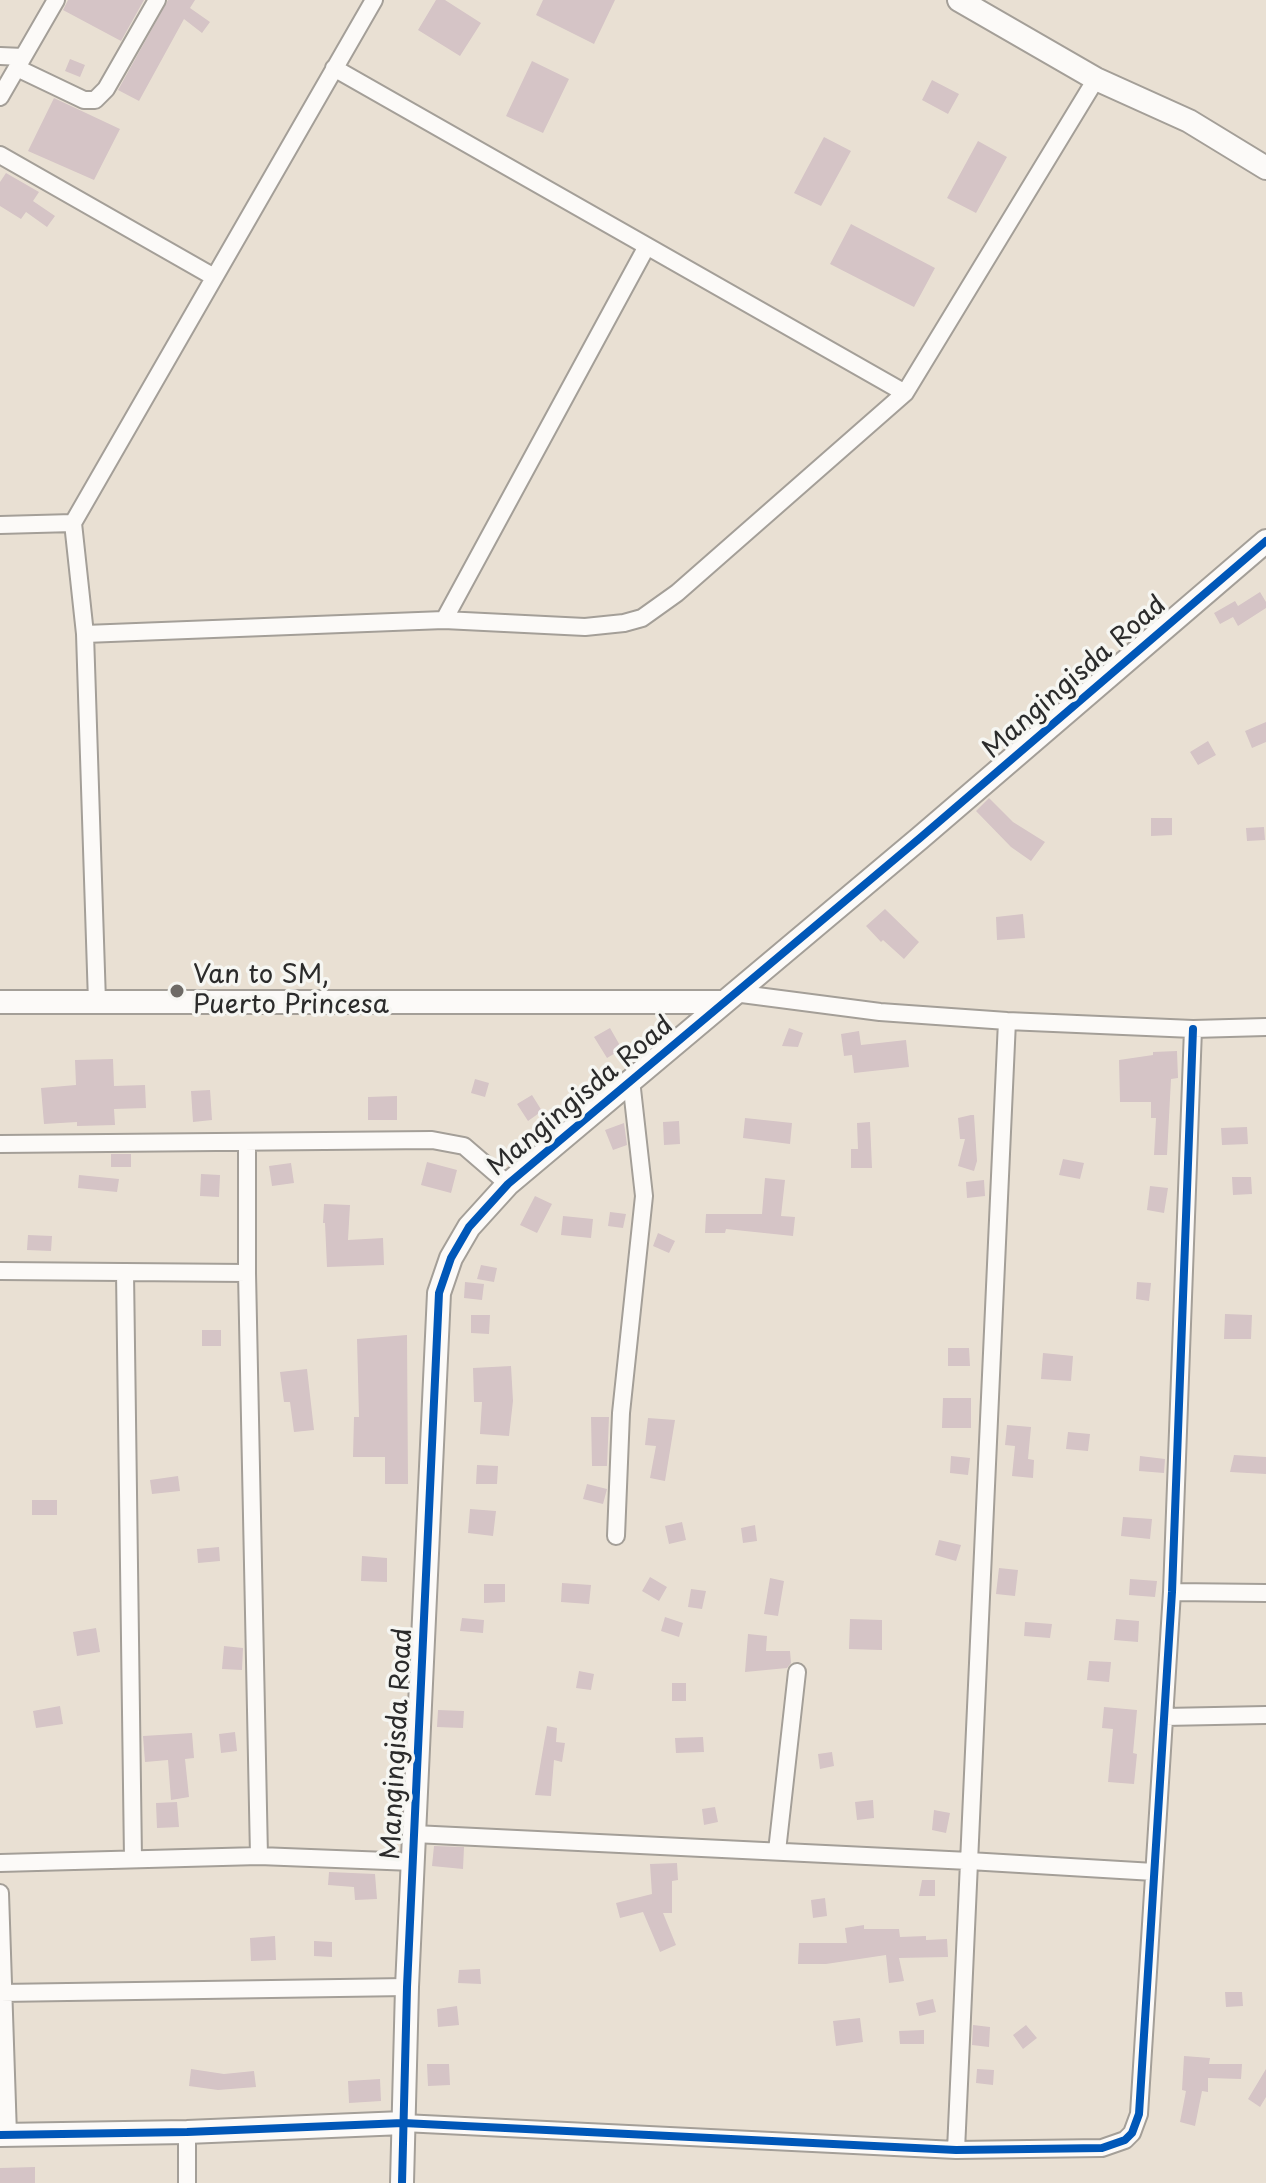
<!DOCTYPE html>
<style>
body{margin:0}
canvas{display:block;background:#e9e0d3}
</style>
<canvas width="1266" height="2183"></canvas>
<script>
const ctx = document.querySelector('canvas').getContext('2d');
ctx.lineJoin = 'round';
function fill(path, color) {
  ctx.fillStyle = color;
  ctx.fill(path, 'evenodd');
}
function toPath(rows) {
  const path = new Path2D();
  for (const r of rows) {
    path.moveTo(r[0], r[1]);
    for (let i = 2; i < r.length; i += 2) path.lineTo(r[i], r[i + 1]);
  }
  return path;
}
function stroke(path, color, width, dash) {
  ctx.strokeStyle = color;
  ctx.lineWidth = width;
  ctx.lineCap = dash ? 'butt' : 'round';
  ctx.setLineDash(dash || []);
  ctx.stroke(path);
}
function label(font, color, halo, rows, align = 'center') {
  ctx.font = font + ' "Playpen Sans",sans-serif';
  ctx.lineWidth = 7;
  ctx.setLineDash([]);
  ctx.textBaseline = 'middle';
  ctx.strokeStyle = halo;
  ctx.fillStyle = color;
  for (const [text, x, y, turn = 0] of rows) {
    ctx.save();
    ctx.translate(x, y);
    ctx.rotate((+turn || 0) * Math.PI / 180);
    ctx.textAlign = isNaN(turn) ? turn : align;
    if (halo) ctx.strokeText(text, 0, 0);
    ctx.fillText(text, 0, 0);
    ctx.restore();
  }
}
const building = toPath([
 [68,0,144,0,121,41,63,10],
 [168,0,195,0,190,8,210,22,202,33,184,19,139,101,118,90],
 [436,0,445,0,481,23,460,56,418,30],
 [543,0,615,0,594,44,536,15],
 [70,59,85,65,80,77,65,71],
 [532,61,569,79,543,133,506,116],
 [932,80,959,94,948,114,922,100],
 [54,98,120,129,94,180,28,151],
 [824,137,851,151,821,206,794,193],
 [978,141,1007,157,976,213,947,198],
 [6,173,39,192,33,201,55,216,47,227,26,212,21,219,0,206,0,182],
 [851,224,935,268,914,307,830,264],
 [1260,592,1266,602,1266,608,1238,626,1233,617,1220,624,1214,613,1235,601,1238,606],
 [1266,722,1266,742,1252,748,1245,731],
 [1208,741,1216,755,1198,765,1190,752],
 [989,798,1013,822,1045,842,1031,861,1011,847,976,811],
 [1151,818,1172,818,1172,835,1151,836],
 [1264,827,1265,840,1247,841,1246,828],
 [885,909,919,942,904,959,883,940,881,942,866,926],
 [1023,914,1025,938,997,940,996,917],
 [610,1028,622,1049,607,1058,594,1037],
 [789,1028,803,1033,798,1047,782,1046],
 [859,1031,861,1045,906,1040,909,1067,854,1073,852,1055,844,1056,841,1034],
 [1177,1051,1178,1078,1171,1079,1167,1155,1154,1155,1156,1118,1151,1118,1151,1102,1120,1102,1119,1060,1153,1055,1153,1052],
 [113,1059,114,1086,145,1085,146,1108,114,1109,115,1125,77,1126,77,1122,44,1124,41,1088,76,1085,75,1060],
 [475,1079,489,1083,485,1097,471,1093],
 [210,1090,212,1120,193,1122,191,1091],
 [532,1095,542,1111,528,1121,517,1104],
 [397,1096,397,1120,368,1120,368,1097],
 [971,1115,974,1115,977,1161,974,1171,958,1166,965,1139,960,1139,958,1118],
 [745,1118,792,1123,790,1144,743,1138],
 [679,1121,680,1144,664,1145,663,1122],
 [870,1122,872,1168,851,1168,851,1149,858,1149,857,1123],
 [624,1123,627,1145,613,1150,605,1130],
 [1247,1127,1248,1144,1222,1145,1221,1128],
 [111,1154,131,1154,131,1167,111,1167],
 [1063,1159,1084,1163,1080,1179,1059,1175],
 [427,1162,457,1170,451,1193,421,1185],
 [291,1163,294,1183,272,1186,269,1166],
 [201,1174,220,1175,219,1197,200,1196],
 [79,1175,119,1179,117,1192,78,1188],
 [1232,1177,1251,1177,1252,1194,1233,1195],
 [765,1178,785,1180,781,1216,795,1217,793,1236,726,1229,725,1233,705,1233,706,1214,762,1214],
 [984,1180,985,1196,967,1198,966,1182],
 [1150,1186,1168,1188,1164,1213,1147,1210],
 [535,1196,552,1204,537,1233,520,1225],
 [324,1204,350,1205,348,1240,383,1238,384,1265,327,1267,325,1223,323,1223],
 [610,1212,626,1214,623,1228,608,1226],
 [563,1216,593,1219,591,1238,561,1235],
 [658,1233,675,1241,669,1253,653,1246],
 [28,1235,52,1236,51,1251,27,1250],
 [481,1265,497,1268,494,1282,477,1279],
 [465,1282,484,1284,482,1300,464,1298],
 [1137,1282,1151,1283,1149,1301,1136,1299],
 [1225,1314,1252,1315,1251,1339,1224,1339],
 [471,1315,490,1315,489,1334,471,1333],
 [202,1330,221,1330,221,1346,202,1346],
 [407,1335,408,1484,385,1484,385,1457,353,1457,354,1417,359,1417,357,1339],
 [948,1348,969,1348,970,1366,948,1366],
 [1043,1353,1073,1356,1071,1381,1041,1379],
 [511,1366,513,1401,509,1436,480,1434,482,1402,474,1402,473,1368],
 [307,1369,314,1430,294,1432,290,1402,284,1402,280,1372],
 [943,1398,971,1398,971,1428,942,1428],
 [591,1417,609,1417,607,1466,592,1466],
 [648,1418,675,1420,665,1481,650,1478,656,1446,645,1445],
 [1007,1425,1031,1427,1028,1459,1034,1460,1033,1478,1012,1476,1015,1446,1005,1445],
 [1068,1432,1090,1434,1088,1451,1066,1449],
 [1234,1455,1266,1457,1266,1474,1230,1472],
 [951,1456,970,1458,968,1475,950,1473],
 [1140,1456,1165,1459,1164,1473,1139,1471],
 [477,1465,498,1466,497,1484,476,1484],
 [178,1476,180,1491,152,1494,150,1480],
 [587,1484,607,1489,603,1504,583,1499],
 [32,1500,57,1500,57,1515,32,1515],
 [470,1509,496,1511,493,1536,468,1533],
 [1123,1517,1152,1519,1150,1539,1121,1536],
 [682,1522,686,1540,669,1544,665,1526],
 [755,1525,757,1541,743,1543,741,1528],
 [939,1540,961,1545,956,1561,935,1555],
 [219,1547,220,1561,198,1563,197,1549],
 [362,1556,387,1558,387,1582,361,1581],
 [999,1568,1018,1570,1015,1596,996,1594],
 [650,1577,667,1587,659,1601,642,1591],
 [770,1578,784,1581,778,1616,764,1614],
 [1130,1579,1157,1581,1155,1597,1129,1595],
 [562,1583,591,1585,589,1604,561,1602],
 [484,1584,505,1584,505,1602,484,1603],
 [691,1589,706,1591,702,1609,688,1607],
 [665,1617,683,1623,679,1637,661,1631],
 [462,1618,484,1620,483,1633,460,1631],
 [850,1619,882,1620,882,1650,849,1649],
 [1116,1619,1139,1621,1138,1642,1114,1640],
 [1025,1622,1052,1624,1050,1638,1024,1636],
 [96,1628,100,1652,77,1656,73,1632],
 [748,1634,767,1636,766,1651,790,1651,791,1663,787,1668,745,1672],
 [224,1646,243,1648,242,1670,222,1669],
 [1089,1661,1111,1662,1109,1682,1087,1680],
 [579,1671,594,1674,591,1690,576,1688],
 [672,1683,686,1683,686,1701,672,1701],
 [60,1706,63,1724,36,1728,33,1711],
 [1104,1707,1137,1710,1133,1753,1137,1754,1134,1784,1108,1782,1113,1729,1102,1728],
 [438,1710,464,1711,463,1728,437,1727],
 [547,1726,557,1728,556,1742,565,1743,562,1762,554,1760,551,1796,535,1795],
 [235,1732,237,1751,221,1753,219,1734],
 [192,1733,194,1758,185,1759,189,1797,171,1800,168,1760,145,1762,143,1736],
 [703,1737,704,1752,676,1753,675,1738],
 [832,1752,834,1766,820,1769,818,1754],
 [873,1800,874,1818,857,1820,855,1802],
 [177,1802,179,1827,157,1828,156,1803],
 [715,1807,718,1822,704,1825,702,1809],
 [934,1810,950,1813,946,1833,932,1830],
 [434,1846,464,1847,463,1869,432,1866],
 [677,1863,678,1880,672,1881,672,1913,663,1913,676,1945,660,1952,643,1912,620,1918,616,1903,652,1894,650,1864],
 [329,1872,375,1874,377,1899,355,1900,354,1887,328,1885],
 [922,1880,935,1880,935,1896,919,1896],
 [825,1898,827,1916,813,1918,811,1900],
 [864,1925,864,1929,899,1929,900,1937,926,1936,926,1940,947,1939,948,1957,899,1958,904,1981,889,1983,886,1955,826,1964,798,1964,799,1943,847,1943,845,1928],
 [275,1936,276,1960,251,1961,250,1938],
 [314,1941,332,1942,332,1957,314,1956],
 [480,1969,481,1984,458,1983,459,1970],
 [1225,1992,1242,1992,1243,2006,1226,2007],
 [933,1999,936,2012,919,2016,916,2003],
 [457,2006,459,2025,438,2027,437,2009],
 [860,2018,863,2042,836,2046,833,2021],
 [973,2025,990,2027,989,2047,972,2045],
 [1026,2025,1037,2038,1023,2049,1013,2035],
 [924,2030,924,2044,900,2044,899,2031],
 [1184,2056,1210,2058,1209,2064,1242,2064,1241,2079,1208,2078,1208,2092,1202,2091,1195,2126,1180,2122,1186,2091,1182,2090],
 [427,2064,449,2064,450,2085,428,2086],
 [191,2069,224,2074,254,2071,256,2087,218,2090,189,2086],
 [977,2069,994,2070,993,2085,976,2083],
 [1266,2069,1266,2097,1260,2107,1248,2099],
 [380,2079,381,2101,349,2103,348,2081],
 [35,2167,35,2183,0,2183,0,2168]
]);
const street = toPath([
 [0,56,23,57],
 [17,68,84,100,95,100,106,89,157,0],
 [334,68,905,393],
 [0,97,56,0],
 [0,155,214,277],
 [0,525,73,523],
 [444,620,647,246],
 [85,634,444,620,585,627,624,623,642,618,677,593,905,393,1096,79],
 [734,993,880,1012,1007,1021,1193,1029,1266,1027],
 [97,1002,85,634,73,523,374,0],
 [0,1144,432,1140,464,1146,508,1184],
 [247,1144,247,1273,259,1856],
 [0,1271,247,1273],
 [125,1272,133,1859],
 [616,1536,621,1413,644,1196,631,1080],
 [1172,1592,1266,1593],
 [1164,1717,1266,1715],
 [414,1834,969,1861,1154,1872],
 [777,1851,797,1672],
 [0,1863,259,1856,413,1862],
 [0,1893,8,2135],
 [0,1993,407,1987],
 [403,2123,956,2150,1102,2148,1125,2140,1132,2133,1139,2114,1172,1592,1193,1029],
 [956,2150,1007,1021],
 [187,2183,187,2132]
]);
const secondary = toPath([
 [959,0,1096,79,1189,121,1266,168],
 [0,1002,723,1002],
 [0,2135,187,2132,403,2123],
 [402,2183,407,1987,439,1293,451,1258,469,1227,508,1184,920,838,1266,541]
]);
const cycleway = toPath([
 [0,2135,187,2132,403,2123,956,2150,1102,2148,1125,2140,1132,2133,1139,2114,1172,1592,1193,1029],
 [402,2183,407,1987,439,1293,451,1258,469,1227,508,1184,920,838,1266,541]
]);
const markers = [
 [177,991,8,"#6e6a66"]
];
const streetNames = [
 ["Mangingisda Road",1075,678,-41],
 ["Mangingisda Road",581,1097,-40],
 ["Mangingisda Road",398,1744,-87]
];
const poiNames = [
 ["Van to SM,",193,976],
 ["Puerto Princesa",193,1006]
];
fill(building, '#d5c4c6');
stroke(street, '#a49f98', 20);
stroke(secondary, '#a49f98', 26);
stroke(street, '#fcfaf8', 16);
stroke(secondary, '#fcfaf8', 22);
stroke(cycleway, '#0057b8', 8);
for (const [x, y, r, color] of markers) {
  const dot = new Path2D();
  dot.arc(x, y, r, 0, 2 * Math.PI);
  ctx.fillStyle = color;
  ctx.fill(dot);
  stroke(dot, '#f6f6f2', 3);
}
label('26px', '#2b2b2b', '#f6f6f2', streetNames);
label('26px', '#2b2b2b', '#f6f6f2', poiNames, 'left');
</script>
